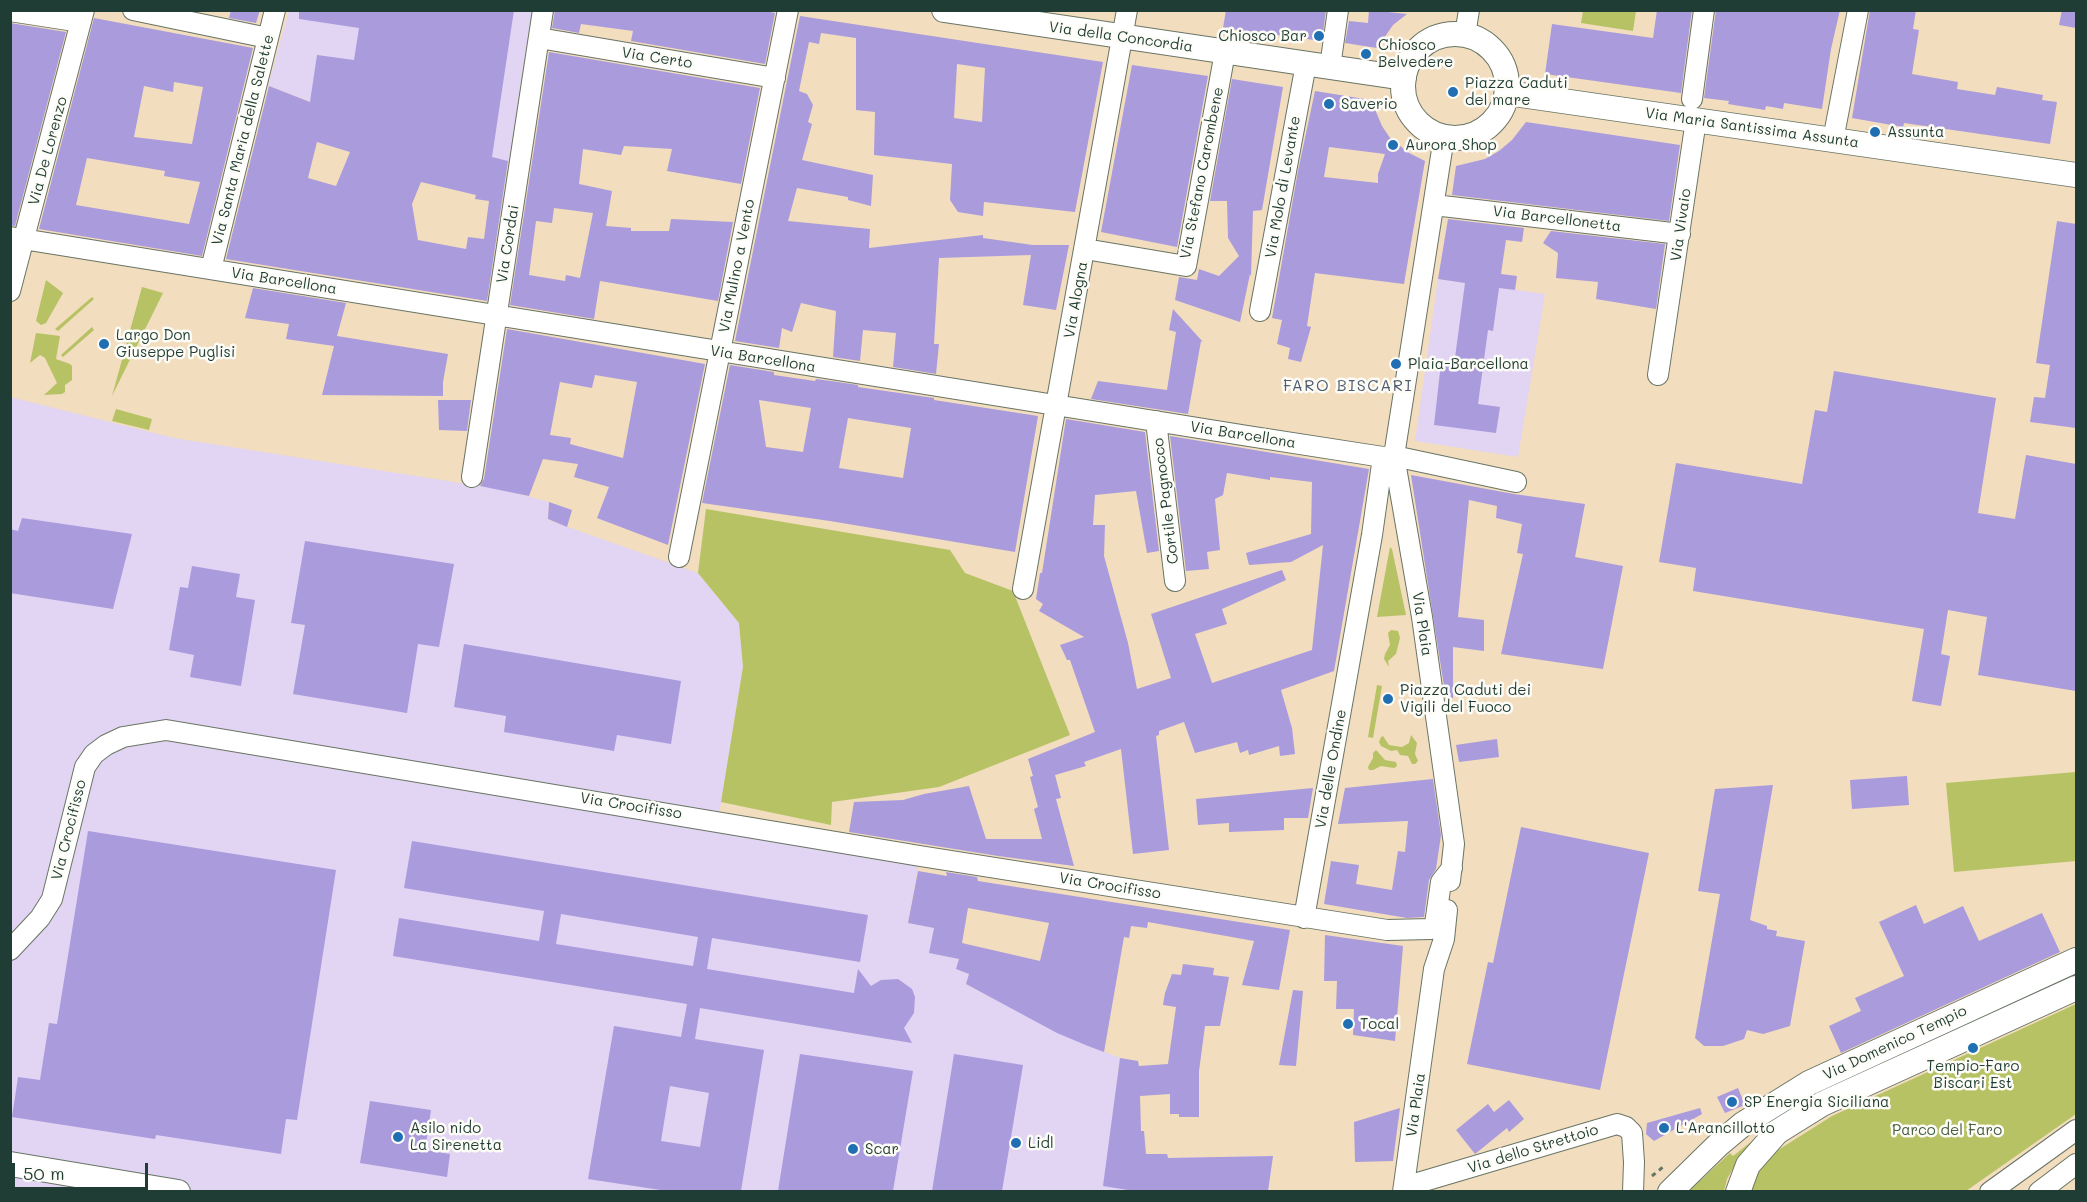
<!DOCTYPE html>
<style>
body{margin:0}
#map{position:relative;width:2087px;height:1202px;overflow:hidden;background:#f2ddbe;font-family:Mali,sans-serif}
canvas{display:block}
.frame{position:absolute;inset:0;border:12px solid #1f3d34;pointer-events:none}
.scale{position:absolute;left:12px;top:1163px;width:136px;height:27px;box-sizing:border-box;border:3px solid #1f3d34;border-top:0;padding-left:8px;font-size:18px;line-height:21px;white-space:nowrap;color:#1f3d34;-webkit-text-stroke:4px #fdfcf7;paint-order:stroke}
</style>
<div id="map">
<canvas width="2087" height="1202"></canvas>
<div class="frame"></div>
<div class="scale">50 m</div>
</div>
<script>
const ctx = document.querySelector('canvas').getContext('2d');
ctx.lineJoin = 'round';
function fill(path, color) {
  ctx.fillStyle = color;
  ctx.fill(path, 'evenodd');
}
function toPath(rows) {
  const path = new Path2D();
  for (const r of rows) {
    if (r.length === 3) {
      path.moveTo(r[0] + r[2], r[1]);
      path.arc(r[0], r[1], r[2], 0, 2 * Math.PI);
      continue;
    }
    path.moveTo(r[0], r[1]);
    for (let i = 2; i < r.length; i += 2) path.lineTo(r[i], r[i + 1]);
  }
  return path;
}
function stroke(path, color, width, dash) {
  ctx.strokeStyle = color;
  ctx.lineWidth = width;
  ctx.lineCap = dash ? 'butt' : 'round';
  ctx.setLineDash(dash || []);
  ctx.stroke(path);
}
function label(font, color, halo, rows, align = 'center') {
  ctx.font = font + ' Mali,sans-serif';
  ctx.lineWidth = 5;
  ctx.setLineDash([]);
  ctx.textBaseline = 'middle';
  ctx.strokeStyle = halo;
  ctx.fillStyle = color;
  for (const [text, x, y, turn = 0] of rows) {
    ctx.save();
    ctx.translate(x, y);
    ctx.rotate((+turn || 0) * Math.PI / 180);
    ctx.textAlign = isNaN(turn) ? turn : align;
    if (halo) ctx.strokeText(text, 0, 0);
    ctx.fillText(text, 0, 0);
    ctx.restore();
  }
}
const built = toPath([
 [289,11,532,11,509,162,400,134,268,86],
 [1438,279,1545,294,1518,457,1415,441],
 [10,397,174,438,505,490,549,502,548,520,698,573,739,623,743,667,718,821,920,856,908,923,934,928,930,953,959,959,957,969,969,974,966,984,1064,1035,1120,1058,1108,1154,1167,1154,1168,1158,1273,1156,1268,1191,11,1191]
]);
const green = toPath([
 [1583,11,1636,11,1633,31,1581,23],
 [46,280,63,293,46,323,41,325,36,321],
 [142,287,163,293,112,396],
 [92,297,94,299,58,331,55,329],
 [92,327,94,330,63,357,61,355],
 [36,333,60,336,56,359,70,364,72,366,72,380,65,385,65,392,62,394,44,395,57,383,45,358,40,355,30,363],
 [116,409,152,419,149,430,112,421],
 [706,509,950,550,965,573,1013,591,1070,735,939,787,832,802,831,825,721,802,743,667,739,623,698,573],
 [1390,547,1392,549,1406,615,1377,617],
 [1391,630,1398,631,1400,638,1396,654,1388,661,1389,667,1384,659,1385,654,1390,645,1388,633],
 [1377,685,1382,686,1373,738,1368,737],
 [1411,735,1417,743,1415,754,1418,761,1415,764,1412,764,1408,756,1400,755,1397,750,1391,751,1381,746,1379,742,1381,737,1383,736,1389,745,1402,747,1409,743],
 [1376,750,1385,760,1396,762,1397,766,1394,768,1381,766,1373,770,1369,770,1368,767,1373,758,1373,753],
 [2076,772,2076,861,1954,872,1946,783],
 [2076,1004,2076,1114,1966,1191,1749,1192,1758,1173,1775,1152,1832,1116],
 [1761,1134,1736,1163,1727,1179,1724,1191,1688,1192,1730,1153,1733,1156]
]);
const building = toPath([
 [231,10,260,10,256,23,229,18],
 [299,10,514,10,492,157,508,161,487,301,226,259,269,86,310,102,317,55,354,60,359,28,299,19],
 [317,142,350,152,336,186,308,178],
 [421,182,476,195,475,199,489,201,484,239,468,237,466,249,418,240,412,204],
 [555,10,760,10,775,13,765,64,631,41,633,31,581,24,579,33,552,28],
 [1226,10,1326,10,1322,41,1223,28],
 [1369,10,1407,14,1393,25,1377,48,1345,43,1349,21,1368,23],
 [1657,10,1692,10,1681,93,1545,74,1552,24,1653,38],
 [1716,10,1840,10,1831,49,1822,109,1784,103,1783,109,1766,106,1765,110,1728,104,1729,101,1704,98],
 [1870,10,1916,10,1913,29,1919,30,1912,74,1958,82,1957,89,1995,95,1997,87,2043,95,2042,100,2057,102,2050,144,1904,123,1903,127,1852,118],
 [2062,10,2076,10,2076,28,2059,25],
 [800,16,1103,62,1075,212,984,202,983,216,958,212,950,200,952,164,874,155,875,112,856,110,856,38,821,33,819,44,809,42,799,91,807,94,813,105,808,122,812,124,802,160,873,175,871,206,848,200,848,197,797,188,788,221,870,229,869,248,983,235,983,238,1033,245,1069,245,1056,310,1023,305,1031,255,939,258,934,344,939,344,936,374,893,367,896,333,863,330,860,361,833,357,836,311,801,303,792,332,782,328,779,348,735,341],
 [957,64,985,68,982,122,954,118],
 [94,18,253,48,202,256,39,229],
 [174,82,203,87,192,144,134,137,144,86,173,92],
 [87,158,165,171,164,176,200,182,189,224,76,205],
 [10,23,66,32,15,226,10,225],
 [549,52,760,88,741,184,667,171,672,149,624,146,621,155,583,149,579,184,612,191,606,226,631,228,631,231,669,231,671,219,733,222,718,301,600,281,594,319,510,305],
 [554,208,593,213,580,278,566,275,565,281,529,275,536,221,552,223],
 [1132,65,1208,76,1177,247,1101,232],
 [1232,79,1283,87,1262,210,1253,211,1251,276,1250,274,1240,322,1175,300,1179,277,1197,280,1199,269,1219,276,1239,256,1228,238,1227,201,1210,201],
 [1315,91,1371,100,1382,126,1390,138,1409,153,1425,161,1404,284,1315,273,1307,326,1311,327,1301,362,1288,359,1290,348,1277,344,1282,320,1272,318,1298,171],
 [1329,147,1385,154,1378,174,1378,183,1324,177],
 [1526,122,1680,145,1669,221,1452,195,1456,166,1485,159,1499,151,1512,140],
 [1448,219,1524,228,1522,242,1506,240,1501,274,1517,276,1515,290,1499,288,1493,331,1488,330,1478,404,1500,407,1496,433,1434,425,1441,363,1454,365,1465,283,1438,279],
 [2057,221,2076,224,2076,428,2030,422,2034,397,2045,398,2050,365,2036,363],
 [1551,231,1665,244,1656,309,1596,299,1598,282,1556,278,1558,253,1543,243],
 [253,288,346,303,337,336,448,354,443,382,443,396,322,395,334,346,286,339,289,324,245,318],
 [1173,309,1203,342,1201,341,1188,414,1091,399,1098,381,1167,390,1176,332,1169,330],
 [507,329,705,364,668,545,597,518,609,487,574,477,578,464,543,459,529,496,480,486,484,479],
 [595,375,637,382,623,458,570,444,571,438,550,435,560,382,592,388],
 [730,365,774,372,774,375,815,381,816,379,831,381,858,385,858,387,934,398,934,400,1038,416,1015,552,830,521,702,503],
 [759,400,811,408,803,452,766,447],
 [848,418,911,428,903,478,839,468],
 [1834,371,1996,398,1978,513,2015,519,2026,455,2076,464,2076,691,1978,675,1987,617,1948,610,1941,654,1950,656,1941,706,1912,701,1924,629,1693,591,1696,568,1659,562,1676,463,1802,484,1815,410,1827,412],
 [438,400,471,400,467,431,439,430],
 [1066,419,1145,432,1159,551,1147,553,1136,491,1095,495,1093,525,1105,525,1104,556,1128,643,1137,689,1171,678,1151,614,1282,570,1286,580,1222,609,1227,624,1195,634,1212,683,1312,650,1323,545,1291,562,1249,565,1246,553,1311,534,1312,482,1270,477,1270,480,1227,473,1223,495,1215,499,1220,550,1207,552,1209,569,1186,571,1170,436,1369,469,1334,671,1281,690,1292,728,1295,754,1280,756,1279,746,1249,755,1248,750,1240,753,1237,742,1195,753,1184,722,1159,731,1159,735,1156,736,1169,850,1133,854,1121,749,1084,762,1086,766,1055,775,1061,798,1056,799,1074,866,998,856,849,832,854,802,903,800,924,794,969,786,986,839,1042,839,1034,809,1038,807,1030,777,1033,776,1028,759,1095,732,1070,660,1067,660,1060,645,1084,637,1039,611,1043,604,1036,599,1040,573,1042,573],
 [1411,475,1514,494,1585,504,1575,557,1623,566,1603,669,1501,654,1523,554,1517,553,1522,524,1496,518,1497,506,1469,500,1458,617,1484,620,1484,651,1453,647,1453,698,1446,699],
 [549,502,572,510,567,527,548,519],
 [22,518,132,534,113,609,10,593,10,529,18,531],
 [305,541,454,564,439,647,418,644,407,713,293,694,305,625,291,623],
 [192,566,240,574,236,597,255,600,241,686,190,677,194,655,169,650,180,587,188,588],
 [464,644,681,681,671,744,617,735,614,751,504,732,506,716,454,707],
 [1497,739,1499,757,1459,762,1456,745],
 [1907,776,1909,805,1852,809,1850,780],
 [1433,779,1441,835,1436,869,1429,880,1424,917,1407,918,1324,904,1331,861,1359,865,1356,884,1392,890,1398,851,1405,852,1408,821,1338,824,1345,788],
 [1773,785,1750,920,1767,926,1767,929,1777,931,1776,936,1805,941,1790,1026,1763,1034,1747,1030,1744,1039,1723,1046,1704,1046,1695,1038,1720,894,1698,891,1715,789],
 [1313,788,1308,818,1284,818,1284,830,1229,832,1229,823,1198,825,1196,799],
 [1521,827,1649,853,1600,1090,1467,1064,1488,962,1493,963],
 [88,831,336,870,297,1120,286,1119,281,1154,156,1135,155,1139,12,1117,18,1077,40,1080,49,1023,57,1024],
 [412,841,868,915,860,962,712,938,707,969,854,993,858,969,871,986,881,980,898,979,912,989,915,997,914,1013,904,1028,912,1043,700,1008,695,1039,764,1050,741,1191,667,1191,588,1179,614,1026,681,1037,687,1004,393,956,399,918,539,941,544,911,404,888],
 [561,914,698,937,693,966,556,944],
 [670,1086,709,1093,700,1147,661,1141],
 [918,871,947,876,946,872,977,877,978,881,1290,930,1279,990,1242,985,1254,941,1148,922,1147,928,1131,926,1129,938,1124,937,1104,1052,1088,1046,1057,1033,966,984,969,974,956,969,959,959,929,953,934,928,908,923],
 [968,908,1049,923,1040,961,962,943],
 [1916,905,1924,924,1963,906,1979,941,2042,913,2060,952,1841,1053,1829,1026,1861,1011,1855,998,1904,976,1879,922],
 [1325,935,1403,946,1395,1041,1353,1035,1354,1009,1336,1009,1337,981,1324,981],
 [1183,964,1214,968,1213,975,1229,977,1220,1026,1205,1026,1199,1071,1199,1117,1179,1117,1179,1114,1170,1114,1170,1094,1140,1096,1141,1131,1144,1131,1146,1154,1167,1154,1168,1158,1273,1156,1268,1191,1134,1191,1103,1186,1120,1058,1138,1061,1139,1066,1168,1064,1176,1007,1163,1005,1165,993,1172,974,1181,975],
 [1293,990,1303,991,1296,1066,1279,1065],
 [800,1054,913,1071,893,1191,778,1191],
 [954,1054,1023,1065,1002,1191,932,1191],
 [1738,1088,1745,1105,1725,1113,1717,1097],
 [1509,1100,1524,1119,1509,1132,1507,1128,1475,1154,1456,1130,1488,1104,1494,1112],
 [370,1101,431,1110,425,1150,450,1154,447,1177,360,1163],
 [1400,1108,1393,1161,1355,1162,1354,1122],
 [1700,1108,1702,1114,1654,1141,1646,1134,1647,1123]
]);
const path = toPath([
 [1652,1176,1663,1167]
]);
const minor = toPath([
 [133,10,268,38],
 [10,11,81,22],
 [1465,35,1469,10],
 [539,38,775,78],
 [1330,67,1338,10],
 [1692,99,1704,10],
 [1444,137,1394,456,1422,617,1454,844,1450,881],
 [1833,140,1858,10],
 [1434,205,1680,234],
 [10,237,1248,436,1383,457,1394,456,1516,482],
 [1085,249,1186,266,1225,52],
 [211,269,275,10],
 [10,291,84,10],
 [1260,311,1306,64],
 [1658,375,1696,120],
 [1156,421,1175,581],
 [472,477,543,10],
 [679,557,788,10],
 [1023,589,1127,10],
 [1304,918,1372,535,1383,457],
 [10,950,40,918,52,899,85,767,94,754,106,745,123,737,166,730,920,856,1387,930,1431,929,1435,924,1441,882,1452,868],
 [1404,1187,1617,1124,1626,1127,1632,1133,1634,1162,1633,1192],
 [1403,1192,1434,969,1444,939,1447,910],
 [1990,1192,2076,1130],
 [2039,1192,2076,1164]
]);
const major = toPath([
 [944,10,1404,78],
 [1455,86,52],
 [1507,93,2076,175],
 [10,1164,178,1192],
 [1670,1192,1719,1144,1743,1124,1809,1083,2076,960],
 [1738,1192,1748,1165,1777,1132,1822,1104,2076,988]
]);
const markers = [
 [1319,36,6,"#1f6fb2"],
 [1366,54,6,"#1f6fb2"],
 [1453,92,6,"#1f6fb2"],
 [1329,104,6,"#1f6fb2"],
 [1875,132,6,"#1f6fb2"],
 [1393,145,6,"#1f6fb2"],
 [104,344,6,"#1f6fb2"],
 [1396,364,6,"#1f6fb2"],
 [1388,699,6,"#1f6fb2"],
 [1348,1024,6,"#1f6fb2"],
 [1973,1048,6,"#1f6fb2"],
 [1732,1102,6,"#1f6fb2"],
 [1664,1128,6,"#1f6fb2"],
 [398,1137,6,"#1f6fb2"],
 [1016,1143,6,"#1f6fb2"],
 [853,1149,6,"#1f6fb2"]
];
const poiNames = [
 ["Chiosco Bar",1307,36,"right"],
 ["Chiosco",1378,45],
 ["Belvedere",1378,62],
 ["Piazza Caduti",1465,83],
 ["del mare",1465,100],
 ["Saverio",1341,104],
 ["Assunta",1887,132],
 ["Aurora Shop",1405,145],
 ["Largo Don",116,335],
 ["Giuseppe Puglisi",116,352],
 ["Plaia-Barcellona",1408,364],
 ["Piazza Caduti dei",1400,690],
 ["Vigili del Fuoco",1400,707],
 ["Tocal",1360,1024],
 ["Tempio-Faro",1973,1066,"center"],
 ["Biscari Est",1973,1083,"center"],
 ["SP Energia Siciliana",1744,1102],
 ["Asilo nido",410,1128],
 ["La Sirenetta",410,1145],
 ["L'Arancillotto",1676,1128],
 ["Lidl",1028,1143],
 ["Scar",865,1149]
];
const streetNames = [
 ["Via della Concordia",1121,37,8],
 ["Via Certo",657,58,9],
 ["Via Maria Santissima Assunta",1752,128,8],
 ["Via Santa Maria della Salette",243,140,-76],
 ["Via De Lorenzo",48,151,-75],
 ["Via Stefano Carombene",1202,173,-79],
 ["Via Molo di Levante",1283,187,-80],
 ["Via Barcellonetta",1557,219,7],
 ["Via Vivaio",1681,225,-82],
 ["Via Cordai",508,244,-81],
 ["Via Mulino a Vento",737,266,-79],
 ["Via Barcellona",284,281,9],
 ["Via Alogna",1076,300,-80],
 ["Via Barcellona",763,359,9],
 ["Via Barcellona",1243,435,9],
 ["Cortile Pagnocco",1166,501,-97],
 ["Via Plaia",1422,624,81],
 ["Via delle Ondine",1331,769,-80],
 ["Via Crocifisso",631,806,9],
 ["Via Crocifisso",69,830,-76],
 ["Via Crocifisso",1110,886,9],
 ["Via Domenico Tempio",1895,1043,-25],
 ["Via Plaia",1416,1105,-82],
 ["Via dello Strettoio",1533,1149,-17]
];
const parkNames = [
 ["Parco del Faro",1947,1130]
];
const neighbourhoodNames = [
 ["FARO BISCARI",1348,386]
];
fill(built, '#e2d4f3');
fill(green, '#b6c264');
fill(building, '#aa9bdd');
stroke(minor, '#697564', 22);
stroke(major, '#697564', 26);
stroke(path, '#697564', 3, [4.5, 4.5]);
stroke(minor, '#fff', 20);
stroke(major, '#fff', 24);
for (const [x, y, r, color] of markers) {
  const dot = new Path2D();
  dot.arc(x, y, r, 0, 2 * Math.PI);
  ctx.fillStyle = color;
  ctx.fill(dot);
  stroke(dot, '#fdfcf7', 2);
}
label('15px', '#1f3d34', '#fdfcf7', poiNames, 'left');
label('15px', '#1f3d34', '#fdfcf7', streetNames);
label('15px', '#455e40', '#fdfcf7', parkNames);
ctx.letterSpacing = '1.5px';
label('16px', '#505e6f', '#fdfcf7', neighbourhoodNames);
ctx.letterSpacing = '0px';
</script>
